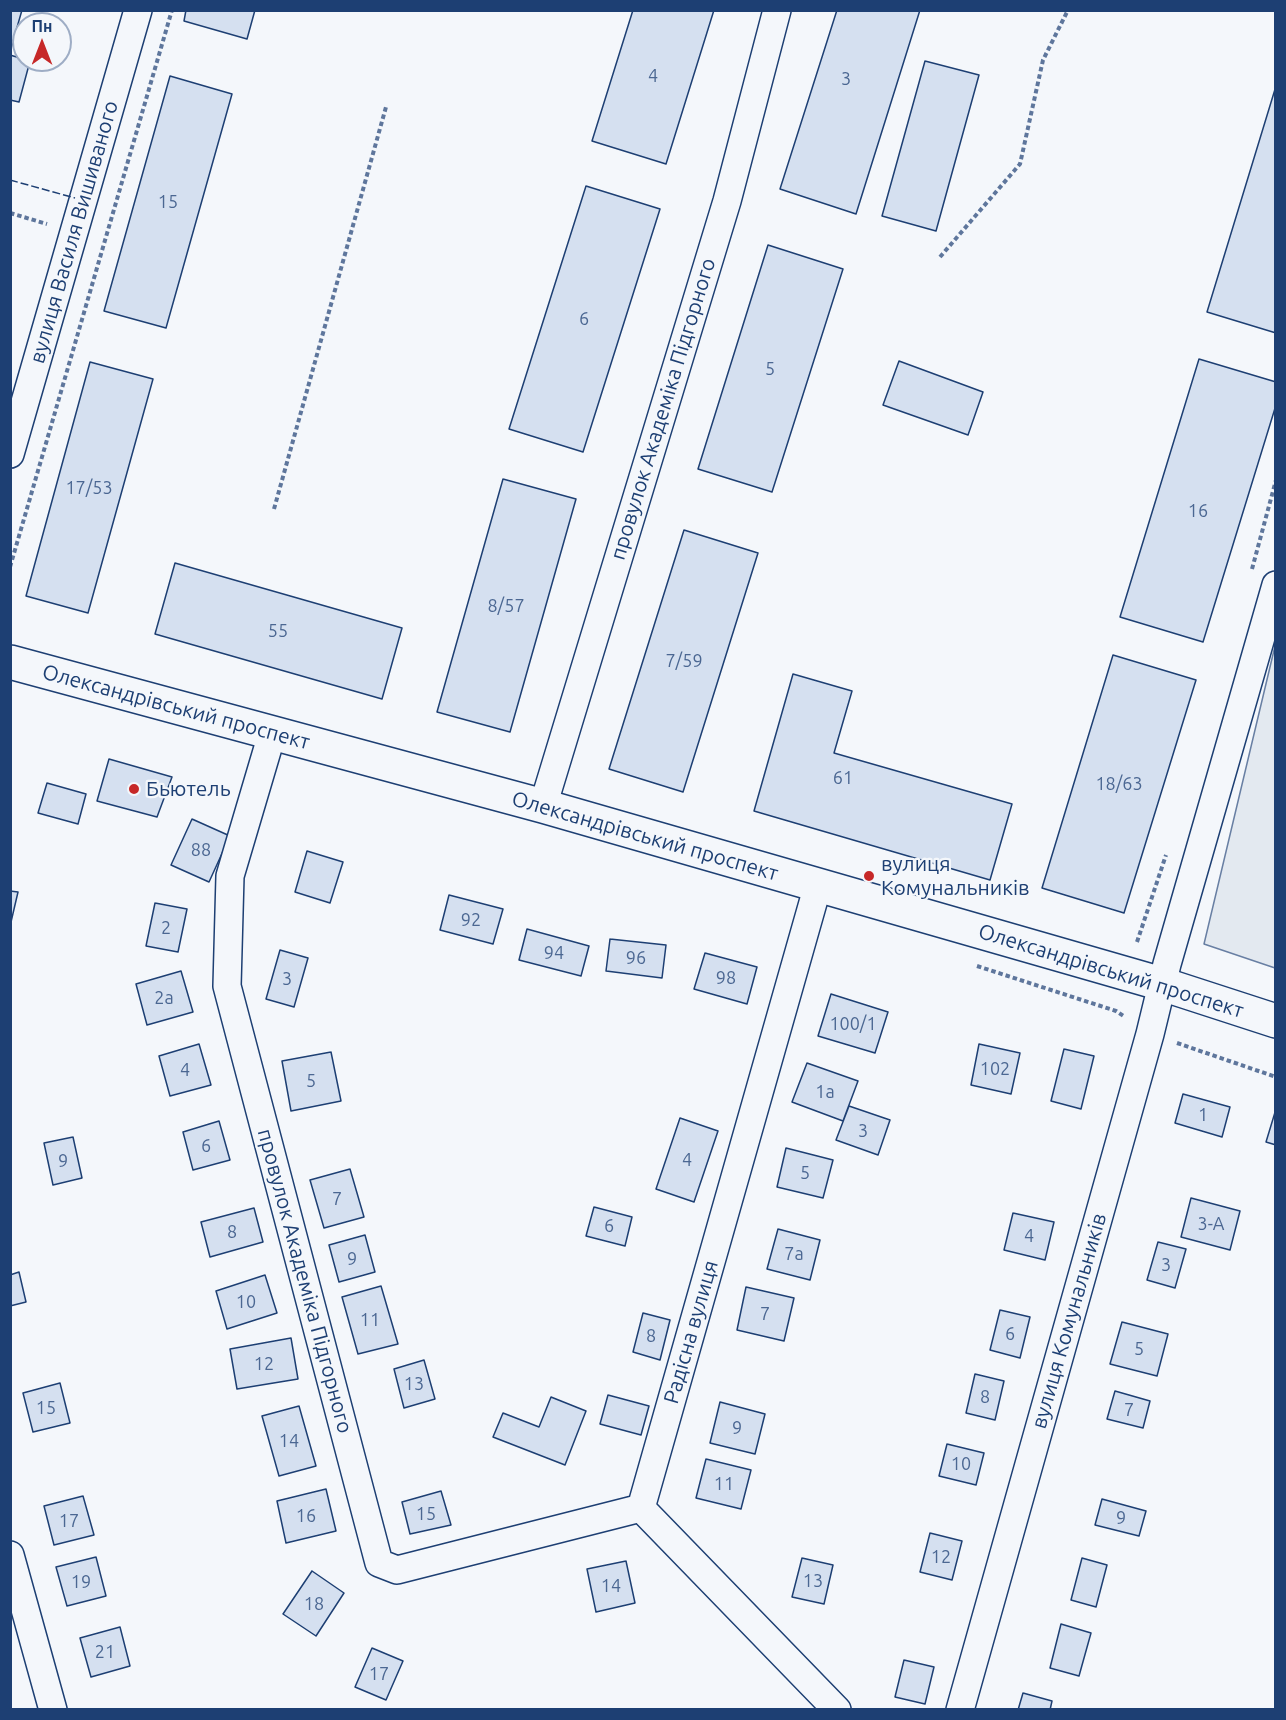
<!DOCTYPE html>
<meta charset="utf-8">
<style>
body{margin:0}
#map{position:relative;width:1286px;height:1720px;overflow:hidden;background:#f4f7fb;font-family:Ubuntu,sans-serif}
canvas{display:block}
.frame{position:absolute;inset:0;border:12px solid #1d3f73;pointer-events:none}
.north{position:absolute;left:12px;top:12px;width:60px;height:60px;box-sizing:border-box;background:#f4f7fb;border:2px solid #9eadc5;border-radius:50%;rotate:0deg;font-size:16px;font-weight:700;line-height:24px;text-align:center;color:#1d3f73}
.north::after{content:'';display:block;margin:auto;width:21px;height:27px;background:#c62828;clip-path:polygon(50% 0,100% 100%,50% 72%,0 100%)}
</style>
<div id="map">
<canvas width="1286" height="1720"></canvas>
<div class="frame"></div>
<div class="north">Пн</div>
</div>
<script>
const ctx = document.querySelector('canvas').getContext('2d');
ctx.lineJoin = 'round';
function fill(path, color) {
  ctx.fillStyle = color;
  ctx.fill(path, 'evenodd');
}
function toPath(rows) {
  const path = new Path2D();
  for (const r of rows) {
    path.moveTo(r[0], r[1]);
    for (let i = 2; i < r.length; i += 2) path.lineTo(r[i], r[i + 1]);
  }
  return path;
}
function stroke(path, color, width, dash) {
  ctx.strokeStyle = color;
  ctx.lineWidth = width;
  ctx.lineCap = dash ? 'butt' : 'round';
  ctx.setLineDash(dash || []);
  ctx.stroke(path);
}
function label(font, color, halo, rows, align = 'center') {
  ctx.font = font + ' Ubuntu,sans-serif';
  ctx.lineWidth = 4.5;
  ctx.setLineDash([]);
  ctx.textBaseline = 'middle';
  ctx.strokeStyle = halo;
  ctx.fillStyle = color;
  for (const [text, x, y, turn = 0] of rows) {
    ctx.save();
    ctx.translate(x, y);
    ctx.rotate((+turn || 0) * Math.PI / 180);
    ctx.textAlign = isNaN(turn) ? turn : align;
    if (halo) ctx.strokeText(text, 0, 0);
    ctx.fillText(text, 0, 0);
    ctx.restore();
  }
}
const green = toPath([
 [1275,646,1275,968,1204,944,1275,646]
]);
const building = toPath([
 [10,10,22,10,10,52,10,10],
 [186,10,255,10,247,39,184,21,186,10],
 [633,10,714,10,666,164,592,141,633,10],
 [837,10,920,10,856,214,780,189,837,10],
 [10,55,30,61,19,102,10,100,10,55],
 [925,61,979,75,936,231,882,216,925,61],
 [170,76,232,94,166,328,104,311,170,76],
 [1276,86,1276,333,1207,312,1276,86],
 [586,186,660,209,583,452,509,429,586,186],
 [768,245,843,269,772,492,698,469,768,245],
 [1199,359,1276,382,1276,405,1203,642,1120,617,1199,359],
 [899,361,983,392,968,435,883,405,899,361],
 [90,362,153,379,88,613,26,596,90,362],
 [503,479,576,499,510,732,437,712,503,479],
 [684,530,758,553,683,792,609,769,684,530],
 [175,563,402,628,382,699,155,634,175,563],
 [1113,655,1196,680,1124,913,1042,888,1113,655],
 [793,674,852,691,834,753,1012,804,990,880,754,811,793,674],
 [109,759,172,777,157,817,97,801,109,759],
 [47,783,86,794,78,824,38,813,47,783],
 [192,819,230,836,209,882,171,865,192,819],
 [307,851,343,862,330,903,295,892,307,851],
 [10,891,18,892,11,922,10,922,10,891],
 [449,895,503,909,493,944,440,930,449,895],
 [155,903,187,909,178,952,146,946,155,903],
 [527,929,589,946,581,976,519,960,527,929],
 [610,939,666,945,662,978,606,971,610,939],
 [280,950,308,958,294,1007,266,999,280,950],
 [705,953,757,967,747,1004,694,989,705,953],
 [181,971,193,1012,147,1025,136,984,181,971],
 [831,994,888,1012,875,1053,818,1036,831,994],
 [199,1044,211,1085,170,1096,159,1056,199,1044],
 [979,1044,1020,1053,1011,1094,971,1085,979,1044],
 [1064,1049,1094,1056,1081,1109,1051,1101,1064,1049],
 [331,1052,341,1101,291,1111,282,1061,331,1052],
 [807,1063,858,1081,843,1121,792,1102,807,1063],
 [1183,1094,1230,1107,1222,1137,1175,1123,1183,1094],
 [849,1106,890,1120,878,1155,836,1140,849,1106],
 [1276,1109,1276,1145,1266,1142,1276,1109],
 [680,1118,718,1131,694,1202,656,1189,680,1118],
 [219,1121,230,1160,193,1170,183,1132,219,1121],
 [73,1137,82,1178,53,1185,44,1143,73,1137],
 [786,1148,833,1160,823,1198,777,1187,786,1148],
 [350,1169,364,1217,324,1228,310,1180,350,1169],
 [1191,1198,1240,1211,1230,1250,1181,1237,1191,1198],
 [594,1207,632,1217,625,1246,586,1236,594,1207],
 [254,1208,263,1242,210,1257,201,1222,254,1208],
 [1013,1213,1054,1222,1045,1260,1004,1250,1013,1213],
 [778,1229,820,1240,810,1280,767,1269,778,1229],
 [365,1235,375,1272,339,1282,329,1245,365,1235],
 [1158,1242,1186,1249,1175,1288,1147,1280,1158,1242],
 [19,1272,26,1302,10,1306,10,1275,19,1272],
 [265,1275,277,1313,227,1329,216,1291,265,1275],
 [381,1286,398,1344,358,1354,342,1297,381,1286],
 [746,1287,794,1298,784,1341,737,1330,746,1287],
 [1000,1310,1030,1317,1020,1358,990,1350,1000,1310],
 [643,1313,670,1320,660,1360,633,1352,643,1313],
 [1122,1322,1168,1334,1157,1376,1110,1364,1122,1322],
 [291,1338,298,1379,237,1389,230,1349,291,1338],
 [424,1360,435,1399,404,1408,394,1369,424,1360],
 [975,1374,1004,1381,995,1420,966,1413,975,1374],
 [60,1383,70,1423,33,1432,23,1393,60,1383],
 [1115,1391,1150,1401,1143,1428,1107,1419,1115,1391],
 [608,1395,649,1406,641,1435,600,1424,608,1395],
 [551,1397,586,1411,565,1465,493,1437,503,1413,539,1427,551,1397],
 [720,1402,765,1414,755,1454,710,1443,720,1402],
 [299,1406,316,1466,279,1476,262,1416,299,1406],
 [947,1444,984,1453,976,1485,939,1476,947,1444],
 [706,1459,751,1470,741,1509,696,1498,706,1459],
 [326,1489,336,1531,286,1543,277,1501,326,1489],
 [441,1491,451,1525,410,1534,402,1502,441,1491],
 [83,1496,94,1535,54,1545,44,1506,83,1496],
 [1102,1499,1146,1511,1139,1536,1095,1525,1102,1499],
 [930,1533,962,1541,952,1580,920,1572,930,1533],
 [96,1557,106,1596,67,1606,56,1567,96,1557],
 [802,1558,833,1565,824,1604,792,1597,802,1558],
 [1082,1558,1107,1565,1096,1607,1071,1600,1082,1558],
 [626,1561,635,1603,596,1612,587,1569,626,1561],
 [312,1571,344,1593,316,1636,283,1614,312,1571],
 [1061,1624,1091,1633,1079,1676,1050,1668,1061,1624],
 [120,1627,130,1666,91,1677,80,1638,120,1627],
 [372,1648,403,1661,386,1700,355,1687,372,1648],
 [904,1660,934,1667,925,1704,895,1697,904,1660],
 [1023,1693,1052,1701,1050,1710,1018,1710,1023,1693]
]);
const path = toPath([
 [10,213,47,224],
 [940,257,1020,164,1043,60,1068,10],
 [274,509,386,107],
 [10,567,172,10],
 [1252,569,1276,480],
 [1137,942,1166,855],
 [977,966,1116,1011,1125,1017],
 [1177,1043,1276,1077]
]);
const minor = toPath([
 [10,454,138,10],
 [272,734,230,876,227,986,379,1563,397,1570,641,1508],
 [543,806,727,201,777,10],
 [818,885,641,1508,837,1710],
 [10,1555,53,1710],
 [960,1710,1150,1034,1167,964,1276,585]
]);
const secondary = toPath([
 [10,662,543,806,1162,984,1276,1021]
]);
const fence = toPath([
 [10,180,75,198]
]);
const markers = [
 [134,789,6,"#c62828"],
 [869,876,6,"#c62828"]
];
const numberNames = [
 ["4",653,76],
 ["3",846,79],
 ["15",168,202],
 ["6",584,319],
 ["5",770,369],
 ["17/53",89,488],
 ["16",1198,511],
 ["8/57",506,606],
 ["55",278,631],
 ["7/59",684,661],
 ["61",843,778],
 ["18/63",1119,784],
 ["88",201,850],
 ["92",471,920],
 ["2",166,928],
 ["94",554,953],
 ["96",636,958],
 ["98",726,978],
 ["3",287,979],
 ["2а",164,998],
 ["100/1",853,1024],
 ["102",995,1069],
 ["4",185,1070],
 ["5",311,1081],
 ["1а",825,1092],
 ["1",1203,1115],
 ["3",863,1131],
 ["6",206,1146],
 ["4",687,1160],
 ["9",63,1161],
 ["5",805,1173],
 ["7",337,1199],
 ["3-А",1211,1224],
 ["6",609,1226],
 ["8",232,1232],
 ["4",1029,1236],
 ["7а",794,1254],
 ["9",352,1259],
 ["3",1166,1265],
 ["10",246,1302],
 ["7",765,1314],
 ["11",370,1320],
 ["6",1010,1334],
 ["8",651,1336],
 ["5",1139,1349],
 ["12",264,1364],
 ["13",414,1384],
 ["8",985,1397],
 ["15",46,1408],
 ["7",1129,1410],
 ["9",737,1428],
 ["14",289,1441],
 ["10",961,1464],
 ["11",724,1484],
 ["15",426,1514],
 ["16",306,1516],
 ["9",1121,1518],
 ["17",69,1521],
 ["12",941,1557],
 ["13",813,1581],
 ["19",81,1582],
 ["14",611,1586],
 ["18",314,1604],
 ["21",105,1652],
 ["17",379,1674]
];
const streetNames = [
 ["вулиця Василя Вишиваного",74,232,-74],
 ["провулок Академіка Підгорного",663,409,-73],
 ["Олександрівський проспект",176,707,15],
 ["Олександрівський проспект",645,836,16],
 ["Олександрівський проспект",1111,971,17],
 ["провулок Академіка Підгорного",305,1281,75],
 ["вулиця Комунальників",1069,1321,-74],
 ["Радісна вулиця",691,1332,-74]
];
const poiNames = [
 ["Бьютель",146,789],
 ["вулиця",881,864],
 ["Комунальників",881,888]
];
fill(green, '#e3e9f0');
stroke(green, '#687fa3', 1.5);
fill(building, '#d5e0f0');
stroke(building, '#1d3f73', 1.5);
stroke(minor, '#1d3f73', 30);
stroke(secondary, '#1d3f73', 36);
stroke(path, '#5e769c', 4, [4.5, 3]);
stroke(minor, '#f4f7fb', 27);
stroke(secondary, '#f4f7fb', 33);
stroke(fence, '#1d3f73', 1.5, [8, 3]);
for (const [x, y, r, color] of markers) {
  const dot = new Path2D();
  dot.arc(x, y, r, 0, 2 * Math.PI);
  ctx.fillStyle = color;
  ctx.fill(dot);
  stroke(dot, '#f4f7fb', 2);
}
label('18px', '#4b6792', null, numberNames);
label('21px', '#1d3f73', '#f4f7fb', streetNames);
label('21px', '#1d3f73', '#f4f7fb', poiNames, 'left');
</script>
